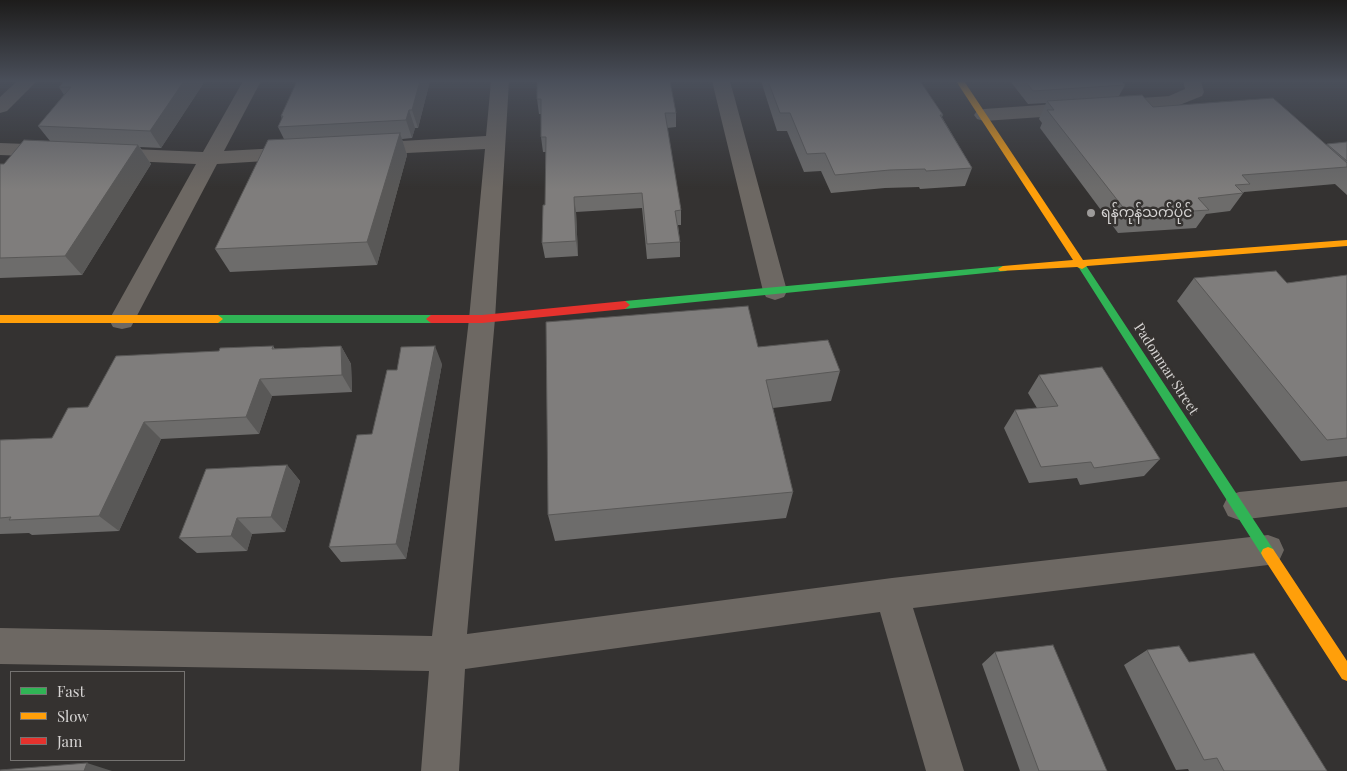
<!DOCTYPE html>
<meta charset="utf-8">
<style>
body{margin:0}
#map{position:relative;width:1347px;height:771px;overflow:hidden;background:#343231;font-family:"Playfair Display",serif}
canvas{display:block}
.legend{position:absolute;left:10px;top:671px;width:175px;height:90px;box-sizing:border-box;background:#353230;border:1px solid #757371;margin:0;padding:6px 9px;list-style:none;font-size:15px;color:#d6d4d3}
.legend li{display:flex;align-items:center;gap:10px;height:25px}
.legend b{width:25px;border:1px solid #757371}
</style>
<div id="map">
<canvas width="1347" height="771"></canvas>
<ul class="legend">
<li><b style="height:6px;background:#30b455"></b>Fast</li>
<li><b style="height:6px;background:#ff9f0a"></b>Slow</li>
<li><b style="height:6px;background:#e5322d"></b>Jam</li>
</ul>
</div>
<script>
const ctx = document.querySelector('canvas').getContext('2d');
ctx.lineJoin = 'round';
function toPath(rows) {
  const path = new Path2D();
  for (const r of rows) {
    path.moveTo(r[0], r[1]);
    for (let i = 2; i < r.length; i += 2) path.lineTo(r[i], r[i + 1]);
  }
  return path;
}
function fill(path, color) {
  ctx.fillStyle = color;
  ctx.fill(path, 'evenodd');
}
function stroke(path, color, width, dash) {
  ctx.strokeStyle = color;
  ctx.lineWidth = width;
  ctx.lineCap = dash ? 'butt' : 'round';
  ctx.setLineDash(dash || []);
  ctx.stroke(path);
}
function label(font, color, halo, rows, align = 'center') {
  ctx.font = font + ' "Playfair Display","Noto Sans Myanmar",serif';
  ctx.lineWidth = 5;
  ctx.setLineDash([]);
  ctx.textBaseline = 'middle';
  ctx.strokeStyle = halo;
  ctx.fillStyle = color;
  for (const [text, x, y, turn = 0] of rows) {
    ctx.save();
    ctx.translate(x, y);
    ctx.rotate((+turn || 0) * Math.PI / 180);
    ctx.textAlign = isNaN(turn) ? turn : align;
    if (halo) ctx.strokeText(text, 0, 0);
    ctx.fillText(text, 0, 0);
    ctx.restore();
  }
}
const street = toPath([
 [17,81,37,81,7,111,0,113,0,97,17,81],
 [243,81,261,81,224,151,298,147,305,149,308,153,305,157,298,159,217,164,131,327,122,329,113,327,109,320,196,164,108,160,101,158,98,154,101,150,108,148,203,152,243,81],
 [491,81,509,81,495,319,467,634,892,578,1268,535,1279,539,1284,550,1279,561,1268,565,913,608,964,771,926,771,880,612,465,669,459,771,421,771,429,671,0,664,0,628,432,636,469,319,485,149,368,155,361,153,358,149,361,145,368,143,486,136,491,81],
 [712,81,730,81,787,291,784,297,775,300,766,297,763,291,712,81],
 [1183,81,1201,81,1204,92,1202,96,1172,108,984,121,977,119,974,115,977,111,984,109,1169,96,1185,89,1183,81],
 [0,143,53,145,60,147,63,151,60,155,53,157,0,155,0,143],
 [1347,481,1347,507,1239,520,1228,516,1223,506,1228,496,1239,492,1347,481]
]);
const fast = toPath([
 [1082,263,1085,264,1273,549,1275,553,1273,557,1268,559,1263,557,1079,268,1077,266,1082,263],
 [1003,266,1008,269,1006,271,625,309,620,305,625,301,1003,266],
 [218,315,431,315,436,319,431,323,218,323,213,319,218,315]
]);
const slow = toPath([
 [956,81,964,81,1083,260,1347,240,1347,246,1087,266,1082,269,1077,267,1000,271,998,269,1003,266,1073,260,956,81],
 [0,315,218,315,223,319,218,323,0,323,0,315],
 [1268,547,1273,549,1347,661,1347,681,1342,679,1263,557,1261,553,1263,549,1268,547]
]);
const jam = toPath([
 [625,301,630,305,625,309,482,323,431,323,426,319,431,315,482,315,625,301]
]);
const wall = toPath([
 [205,81,161,148,140,147,151,164,82,275,0,278,0,164,4,164,50,141,38,126,64,95,59,87],
 [430,81,418,128,415,128,412,138,402,139,407,155,377,265,230,272,215,249,284,139,278,127,282,119,281,116],
 [537,81,676,113,676,127,667,128,681,210,681,225,678,225,680,242,680,257,647,259,642,208,576,212,578,256,545,258,542,243,545,205,546,152,543,152,541,137,541,114,539,114,537,99],
 [761,81,920,81,943,115,942,117,972,168,965,186,920,189,919,187,885,188,831,193,821,171,804,172,787,131,777,131],
 [1010,81,1121,81,1125,85,1119,96,1153,107,1326,145,1327,144,1347,142,1347,195,1335,184,1244,192,1230,211,1206,214,1196,228,1118,233,1040,128,1042,123,1039,119,1046,103,1028,104],
 [1347,275,1347,456,1301,461,1177,301,1194,278,1287,283],
 [273,346,275,349,341,346,351,364,352,392,272,396,259,434,161,439,119,531,32,535,29,533,0,534,0,440,52,438,219,351],
 [758,347,840,371,831,401,773,408,793,492,786,518,555,541,548,515],
 [442,364,406,559,341,562,329,547,397,370],
 [1039,375,1160,459,1144,476,1080,485,1077,478,1029,483,1004,428,1015,410,1037,408,1028,393],
 [287,465,300,481,285,532,252,534,247,551,197,553,179,538],
 [1147,650,1189,662,1327,771,1189,771,1188,769,1176,770,1124,665],
 [995,652,1107,771,1020,771,982,664]
]);
const shadedWall = toPath([
 [184,81,205,81,161,148,150,131],
 [420,81,430,81,418,128,412,110],
 [409,110,415,128,412,138,406,120],
 [400,133,407,155,377,265,367,242],
 [138,145,151,164,82,275,65,256],
 [574,197,576,212,578,256,576,241],
 [341,346,351,364,352,392,342,375],
 [435,346,442,364,406,559,396,544],
 [260,379,272,396,259,434,246,417],
 [144,422,161,439,119,531,99,516],
 [287,465,300,481,285,532,271,517],
 [237,518,252,534,247,551,231,536],
 [87,763,112,771,84,771]
]);
const building = toPath([
 [64,81,184,81,150,131,38,126,71,87,59,87,64,81],
 [297,81,420,81,412,110,409,110,406,120,278,127,283,116,281,116,297,81],
 [537,81,670,81,676,113,665,113,681,210,675,211,680,242,647,244,642,193,574,197,576,241,542,243,543,205,545,205,546,137,541,137,541,99,537,99,537,81],
 [768,81,920,81,943,115,940,115,972,168,926,171,925,169,890,170,835,175,825,153,807,154,790,113,780,113,768,81],
 [1025,81,1121,81,1125,85,1033,91,1025,81],
 [1142,95,1153,107,1273,98,1347,163,1347,167,1242,175,1250,184,1235,185,1243,193,1198,198,1209,210,1129,215,1047,110,1054,110,1047,101,1142,95],
 [400,133,367,242,215,249,268,140,400,133],
 [24,140,138,145,65,256,0,258,0,164,4,164,24,140],
 [1347,142,1347,161,1327,144,1347,142],
 [1276,271,1287,283,1347,275,1347,438,1327,440,1194,278,1276,271],
 [748,306,758,347,828,340,840,371,766,380,793,492,548,515,546,322,748,306],
 [273,346,272,349,341,346,342,375,260,379,246,417,144,422,99,516,9,520,11,517,0,518,0,440,52,438,68,408,88,407,116,356,219,351,220,348,273,346],
 [435,346,396,544,329,547,357,435,372,434,387,370,397,370,401,347,435,346],
 [1102,367,1160,459,1094,468,1091,462,1041,467,1015,410,1058,406,1039,375,1102,367],
 [287,465,271,517,237,518,231,536,179,538,206,469,287,465],
 [1053,645,1107,771,1039,771,995,652,1053,645],
 [1179,646,1189,662,1254,653,1327,771,1224,771,1217,758,1204,760,1147,650,1179,646],
 [87,763,84,771,0,771,0,770,87,763]
]);
const markers = [
 [1091,213,5,"#9d9b9a"]
];
const poiNames = [
 ["ရန်ကုန်သက်ပိုင်",1101,213]
];
const streetNames = [
 ["Padonmar Street",1166,369,57]
];
fill(street, '#6d6863');
fill(fast, '#30b455');
fill(slow, '#ff9f0a');
fill(jam, '#e5322d');
fill(wall, '#6d6c6b');
fill(shadedWall, '#595857');
fill(building, '#7f7d7c');
stroke(building, '#595857', 1);
const sky = ctx.createLinearGradient(0, 0, 0, 189);
sky.addColorStop(0, '#1d1c1b');
sky.addColorStop(0.43, '#4a4f5a');
sky.addColorStop(1, '#4a4f5a00');
ctx.fillStyle = sky;
ctx.fillRect(0, 0, 1347, 189);
for (const [x, y, r, color] of markers) {
  const dot = new Path2D();
  dot.arc(x, y, r, 0, 2 * Math.PI);
  ctx.fillStyle = color;
  ctx.fill(dot);
  stroke(dot, '#353230', 2);
}
label('14px', '#d6d4d3', '#353230', poiNames, 'left');
label('14px', '#d6d4d3', '#353230', streetNames);
</script>
